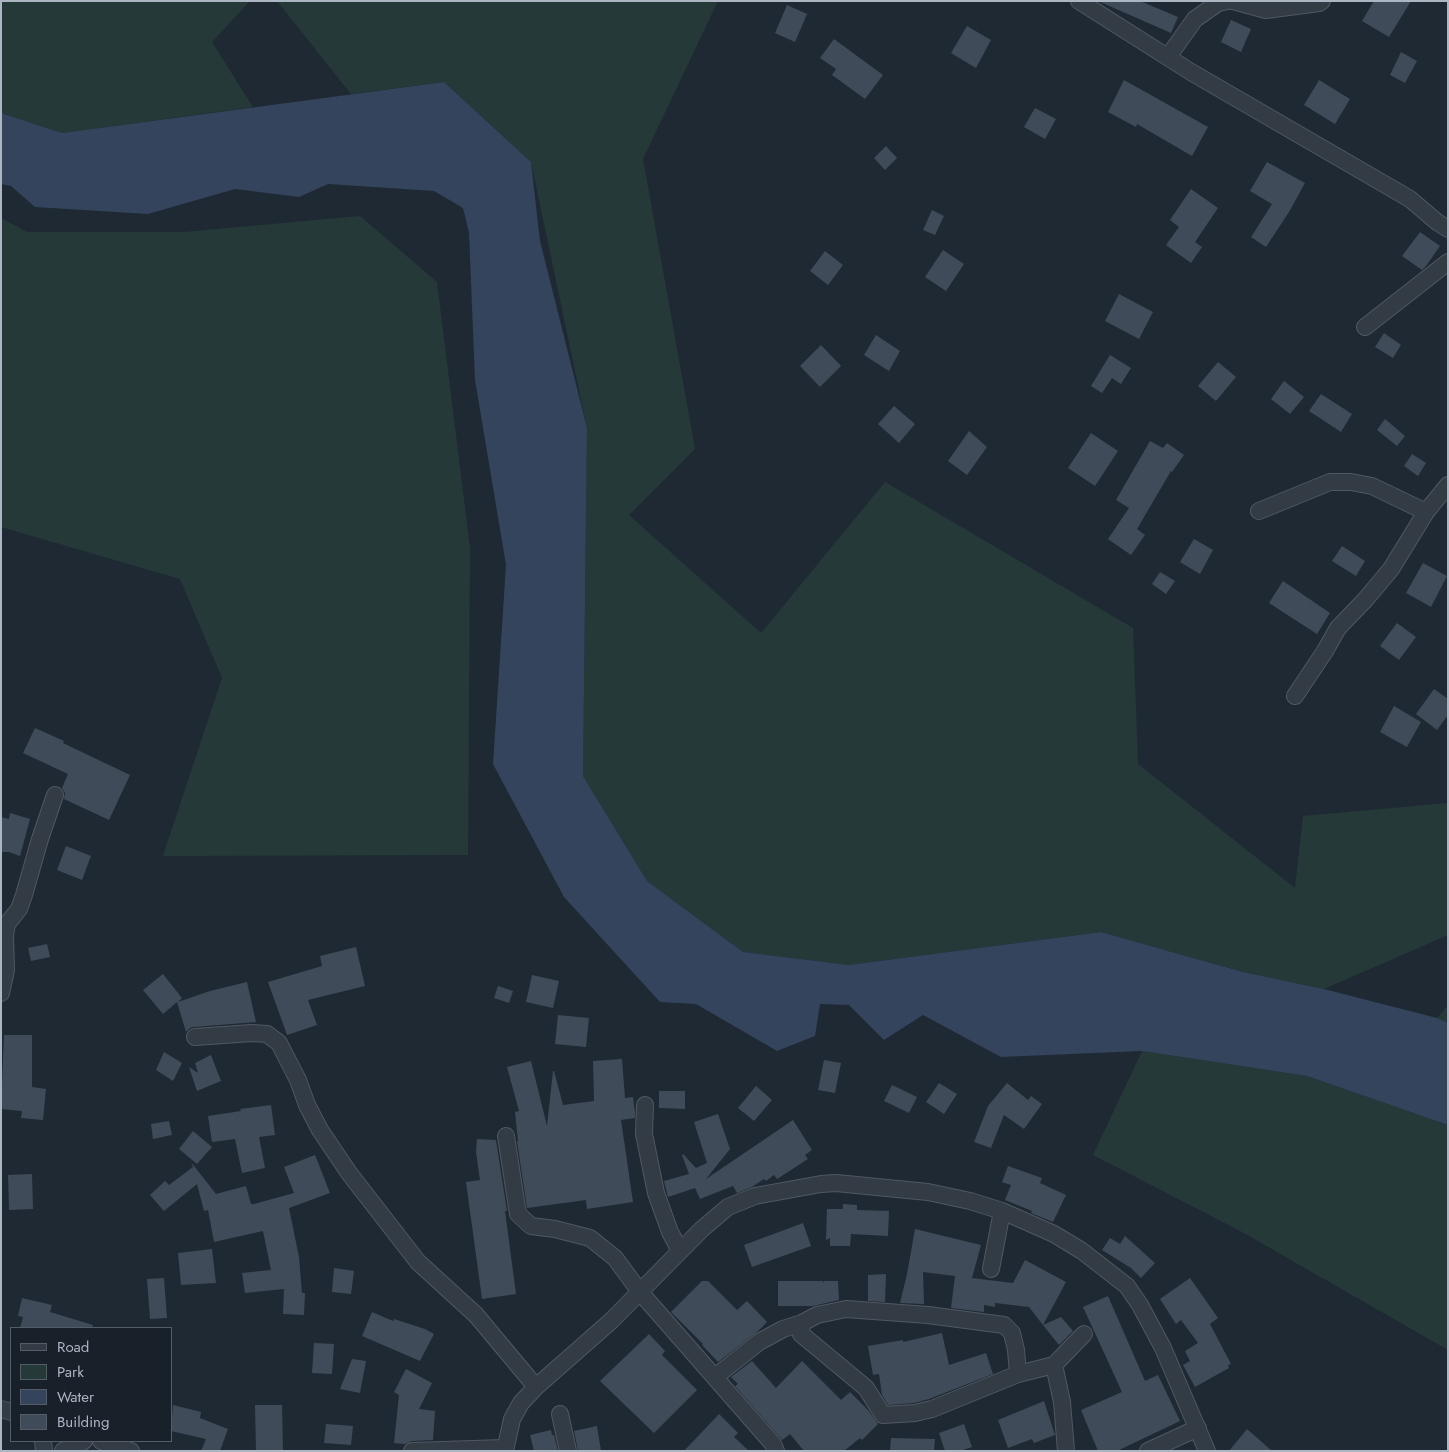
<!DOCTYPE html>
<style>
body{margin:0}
#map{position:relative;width:1449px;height:1452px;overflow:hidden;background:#1f2934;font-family:Jost,sans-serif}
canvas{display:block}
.frame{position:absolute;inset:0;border:2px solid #acb5c2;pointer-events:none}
.legend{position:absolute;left:10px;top:1327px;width:162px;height:115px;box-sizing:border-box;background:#18202a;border:1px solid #535c67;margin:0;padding:6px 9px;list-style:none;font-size:15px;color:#acb5c2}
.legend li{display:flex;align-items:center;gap:10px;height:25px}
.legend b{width:25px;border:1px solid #535c67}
</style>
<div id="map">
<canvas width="1449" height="1452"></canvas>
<div class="frame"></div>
<ul class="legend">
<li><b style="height:6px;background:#333b45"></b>Road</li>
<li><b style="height:14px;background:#253939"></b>Park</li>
<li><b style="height:14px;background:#33445c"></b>Water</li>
<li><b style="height:14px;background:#404b59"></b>Building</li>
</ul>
</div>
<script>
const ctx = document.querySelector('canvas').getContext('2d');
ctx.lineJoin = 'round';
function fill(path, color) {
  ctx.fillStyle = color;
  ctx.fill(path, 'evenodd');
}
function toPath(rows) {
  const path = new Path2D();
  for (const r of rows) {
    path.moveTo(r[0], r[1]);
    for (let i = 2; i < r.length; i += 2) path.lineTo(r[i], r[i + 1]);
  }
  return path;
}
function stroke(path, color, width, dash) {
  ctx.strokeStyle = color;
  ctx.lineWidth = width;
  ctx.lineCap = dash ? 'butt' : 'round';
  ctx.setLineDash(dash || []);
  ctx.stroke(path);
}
const green = toPath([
 [1,1,250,1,212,42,253,107,62,133,1,113],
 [277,1,718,1,643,159,695,449,629,515,761,633,885,482,1133,628,1138,764,1295,888,1303,816,1448,803,1448,935,1324,989,1243,972,1101,932,849,965,743,952,647,881,583,776,587,428,531,162,444,82,351,94],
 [360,216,437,282,470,548,468,855,163,856,222,678,180,579,1,527,1,218,27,232,184,232],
 [1448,1005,1448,1023,1437,1018],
 [1142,1051,1307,1076,1448,1125,1448,1350,1242,1232,1093,1155]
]);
const water = toPath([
 [444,82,531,162,540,241,587,428,583,776,647,881,743,952,849,965,1101,932,1243,972,1324,989,1437,1018,1448,1023,1448,1125,1307,1076,1142,1051,1001,1057,923,1015,884,1040,849,1005,820,1004,815,1036,777,1051,696,1004,660,1002,564,897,493,764,506,565,475,380,469,233,463,208,434,191,328,184,299,197,235,189,148,214,35,207,11,186,1,184,1,113,62,133]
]);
const building = toPath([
 [1098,1,1140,1,1178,17,1171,33],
 [1374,1,1411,1,1389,37,1362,21],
 [787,5,807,14,795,42,775,33],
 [1231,20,1251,29,1241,52,1221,42],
 [967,26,991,40,976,68,951,53],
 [834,39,883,75,865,99,832,75,836,69,820,58],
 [1401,52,1417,61,1405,83,1390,75],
 [1124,80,1208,127,1192,156,1137,124,1136,127,1108,112],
 [1319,80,1350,99,1335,124,1304,105],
 [1035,108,1056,119,1045,139,1024,127],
 [886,146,897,158,885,170,874,158],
 [1267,162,1305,183,1289,212,1266,247,1251,237,1272,204,1250,191],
 [1191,189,1218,208,1195,242,1202,247,1191,263,1166,245,1179,227,1170,220],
 [932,210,944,216,935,235,923,230],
 [1420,232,1440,246,1426,266,1422,270,1402,256],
 [943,250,964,264,946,291,925,277],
 [825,251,843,265,828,285,810,271],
 [1119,294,1153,312,1139,339,1105,321],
 [1384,333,1401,345,1393,358,1375,347],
 [876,335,900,351,889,371,864,355],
 [821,345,841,366,820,387,800,366],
 [1110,355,1131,368,1121,384,1112,378,1102,393,1091,386],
 [1218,362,1236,377,1216,401,1198,386],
 [1284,381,1304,397,1290,414,1271,399],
 [1321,394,1352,414,1341,432,1309,411],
 [894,406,915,424,899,443,878,424],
 [1385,419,1405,436,1397,446,1377,430],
 [969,431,987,447,967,475,948,461],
 [1091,433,1118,451,1095,486,1068,468],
 [1150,441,1163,448,1167,443,1184,455,1172,472,1171,471,1137,529,1145,535,1131,555,1108,539,1129,508,1116,500],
 [1412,454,1426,463,1418,476,1404,466],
 [1194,539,1213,550,1200,574,1180,562],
 [1342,546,1365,561,1356,576,1332,561],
 [1423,563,1447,576,1431,607,1406,593],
 [1160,572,1175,581,1166,594,1152,584],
 [1283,581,1330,613,1317,634,1269,603],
 [1397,623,1416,637,1399,660,1380,646],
 [1434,689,1448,699,1448,715,1437,730,1416,714],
 [1394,706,1421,722,1407,747,1380,732],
 [35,728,64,741,63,743,130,775,109,820,64,799,65,793,62,788,68,774,23,753],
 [10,813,30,819,20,856,9,852,1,852,1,817,9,819],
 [66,846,91,856,82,880,57,870],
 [47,944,50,957,31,961,28,948],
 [356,947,365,986,308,1000,317,1025,287,1035,268,982,322,966,320,956],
 [163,974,182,998,178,1002,210,991,247,982,256,1022,194,1027,190,1028,186,1032,177,1002,163,1014,143,990],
 [532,975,559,981,553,1008,526,1002],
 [498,986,513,991,509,1003,494,998],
 [558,1015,589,1018,586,1047,555,1044],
 [4,1035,32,1035,32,1087,46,1089,43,1120,21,1118,22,1111,1,1109],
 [164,1052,182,1063,173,1081,156,1070],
 [211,1055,221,1081,197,1091,189,1067,198,1073,195,1063],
 [622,1059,625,1098,633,1097,635,1113,635,1118,621,1120,633,1202,587,1209,586,1200,527,1208,517,1141,518,1141,515,1112,519,1111,507,1067,531,1061,547,1126,553,1071,554,1071,563,1105,594,1101,593,1061],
 [824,1060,841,1063,835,1093,818,1090],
 [939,1083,957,1094,944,1114,926,1102],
 [1007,1083,1028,1100,1031,1096,1042,1104,1024,1129,1004,1115,991,1148,974,1142,988,1106],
 [892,1085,917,1097,909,1113,884,1101],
 [756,1086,772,1100,754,1121,738,1108],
 [659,1091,685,1091,685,1109,659,1108],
 [271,1105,275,1135,259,1137,265,1168,242,1173,235,1139,212,1142,208,1116,241,1111,240,1109],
 [718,1114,730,1149,706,1179,793,1120,812,1150,805,1155,808,1159,777,1179,774,1175,766,1181,764,1179,752,1187,737,1193,733,1186,700,1199,695,1188,668,1197,664,1181,689,1174,682,1155,683,1154,696,1168,707,1163,694,1122],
 [169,1121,172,1135,153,1139,151,1124],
 [193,1131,212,1147,197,1164,179,1149],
 [477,1139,496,1140,507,1211,505,1211,516,1294,482,1299,466,1182,480,1180,476,1152],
 [315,1155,330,1193,289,1208,299,1257,302,1293,305,1293,304,1315,283,1314,284,1289,245,1293,242,1273,271,1270,263,1231,214,1242,208,1210,204,1211,197,1184,164,1211,150,1195,165,1181,169,1185,193,1167,191,1162,216,1194,246,1186,251,1204,254,1204,294,1193,284,1167],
 [1008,1166,1042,1178,1040,1183,1066,1195,1053,1222,1031,1213,1032,1211,1005,1200,1011,1185,1002,1182],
 [32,1174,33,1209,9,1210,8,1175],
 [843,1204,857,1205,857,1210,889,1211,888,1236,851,1234,850,1246,830,1246,830,1238,826,1240,827,1209,843,1209],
 [803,1223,811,1246,752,1267,744,1245],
 [915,1229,981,1245,972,1278,1013,1283,1025,1260,1066,1282,1043,1325,1029,1307,995,1303,995,1307,984,1305,984,1312,951,1308,955,1276,923,1272,924,1304,900,1303,907,1274],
 [1125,1236,1155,1263,1141,1278,1131,1268,1102,1250,1110,1238,1120,1244],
 [212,1249,216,1283,181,1285,178,1253],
 [334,1268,354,1271,351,1294,332,1292],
 [886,1274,885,1302,868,1301,868,1275],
 [164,1278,167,1318,150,1319,147,1279],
 [1190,1278,1218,1318,1210,1324,1231,1364,1228,1365,1229,1368,1195,1387,1183,1365,1190,1361,1185,1351,1198,1343,1181,1320,1176,1324,1160,1299],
 [702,1281,708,1281,737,1310,747,1301,767,1322,757,1332,718,1362,702,1345,703,1344,671,1312],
 [778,1281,823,1281,824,1283,824,1281,838,1281,839,1300,813,1306,778,1306],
 [1108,1296,1145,1381,1158,1375,1180,1421,1117,1451,1098,1451,1081,1410,1122,1392,1083,1307],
 [22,1298,52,1305,50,1312,93,1325,92,1328,20,1328,23,1317,18,1316],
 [372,1312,393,1321,394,1319,425,1329,434,1334,420,1361,362,1336],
 [1061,1317,1073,1331,1059,1345,1043,1325],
 [942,1333,949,1365,986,1353,993,1374,929,1399,914,1403,888,1405,882,1395,879,1374,873,1375,868,1346,903,1340,903,1342],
 [649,1334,665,1351,662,1355,697,1390,654,1433,600,1381],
 [314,1343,334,1344,332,1374,312,1373],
 [352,1359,366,1361,360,1393,340,1389],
 [752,1361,776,1388,802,1361,841,1400,850,1392,868,1410,878,1424,862,1440,860,1438,844,1451,804,1451,790,1434,782,1440,735,1386,738,1384,731,1377],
 [406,1369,432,1383,419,1409,435,1411,433,1440,412,1441,405,1444,394,1443,399,1395,394,1392],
 [1044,1401,1055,1435,1034,1443,1032,1439,1008,1448,998,1420],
 [173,1405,201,1412,200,1418,228,1429,220,1451,201,1451,206,1439,171,1431],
 [255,1405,282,1405,283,1451,256,1451],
 [719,1414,738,1433,734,1437,749,1451,684,1451],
 [326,1424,353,1426,351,1445,324,1443],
 [964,1424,972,1447,960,1451,945,1451,939,1433],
 [597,1426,601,1451,578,1451,574,1431],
 [1247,1429,1272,1451,1229,1451],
 [551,1430,552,1435,554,1435,558,1451,534,1451,530,1435],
 [891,1438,935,1439,934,1451,890,1451]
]);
const minor = toPath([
 [1079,1,1191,72,1410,199,1437,222,1448,229],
 [1233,1,1266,10,1319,3,1322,1],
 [1168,57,1195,19,1218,3,1228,1],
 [1365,327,1448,262],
 [1259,511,1330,482,1351,482,1372,486,1426,512],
 [1295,696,1325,651,1338,628,1365,600,1391,569,1426,512,1448,485],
 [1,993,6,970,5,935,7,924,19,909,24,895,40,839,55,795],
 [195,1037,252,1033,267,1034,279,1043,298,1080,307,1105,320,1130,349,1173,418,1262,476,1315,536,1387],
 [645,1105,644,1134,656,1193,670,1232,680,1251],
 [506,1136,518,1214,531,1226,555,1229,590,1238,615,1258,640,1292,773,1444,776,1451],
 [991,1269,1002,1211],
 [846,1309,928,1315,1004,1325,1012,1333,1016,1350,1018,1374,932,1409,915,1413,883,1415,866,1388,801,1334,802,1323,817,1315,846,1309],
 [1018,1374,1054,1365],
 [715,1377,759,1342,783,1329,802,1323],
 [1,1409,11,1412],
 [560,1414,568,1451],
 [43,1441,44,1451],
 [101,1441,131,1451],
 [63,1451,84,1441],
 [412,1451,504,1448],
 [505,1451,512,1419,521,1403,536,1387,611,1321,702,1229,728,1207,755,1196,821,1184,836,1183,928,1192,970,1201,1002,1211,1054,1234,1082,1251,1127,1286,1140,1305,1163,1348,1207,1451],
 [1066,1451,1062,1402,1054,1365,1084,1334],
 [1148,1451,1198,1428]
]);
fill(green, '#253939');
fill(water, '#33445c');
fill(building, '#404b59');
stroke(minor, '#505863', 18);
stroke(minor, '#333b45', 16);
</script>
